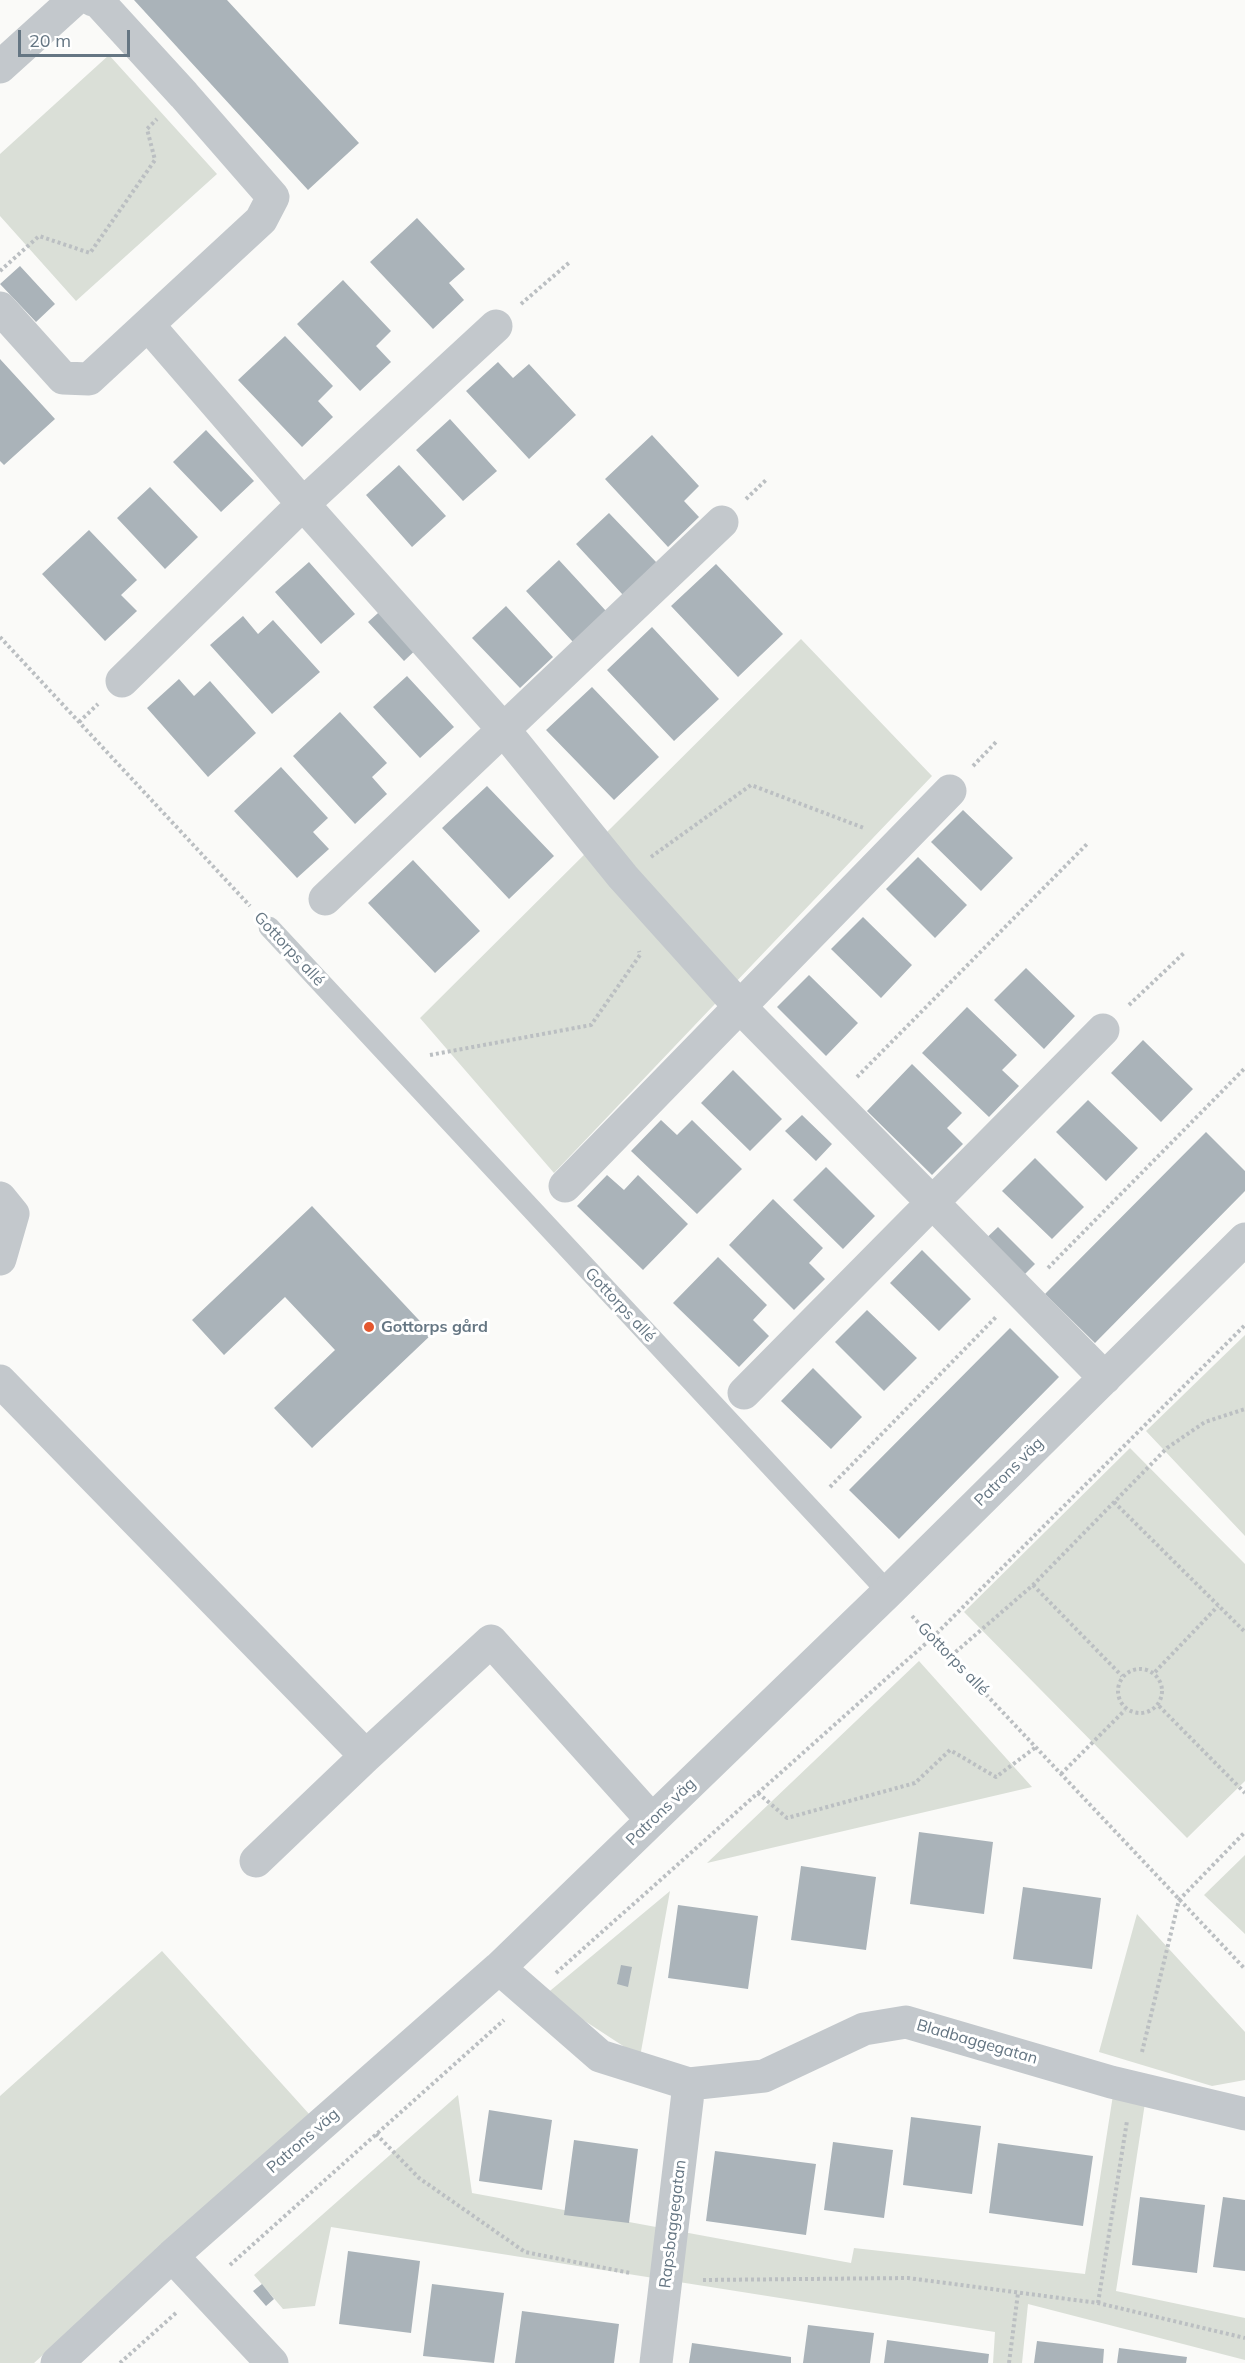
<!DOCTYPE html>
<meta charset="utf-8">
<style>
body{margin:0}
#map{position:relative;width:1245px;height:2363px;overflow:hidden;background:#fafaf8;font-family:Mulish,sans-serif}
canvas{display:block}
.scale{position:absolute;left:18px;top:30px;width:112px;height:27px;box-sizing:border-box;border:3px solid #657683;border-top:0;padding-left:8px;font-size:18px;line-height:21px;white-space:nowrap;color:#657683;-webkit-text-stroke:4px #fff;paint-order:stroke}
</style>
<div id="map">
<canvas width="1245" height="2363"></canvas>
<div class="scale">20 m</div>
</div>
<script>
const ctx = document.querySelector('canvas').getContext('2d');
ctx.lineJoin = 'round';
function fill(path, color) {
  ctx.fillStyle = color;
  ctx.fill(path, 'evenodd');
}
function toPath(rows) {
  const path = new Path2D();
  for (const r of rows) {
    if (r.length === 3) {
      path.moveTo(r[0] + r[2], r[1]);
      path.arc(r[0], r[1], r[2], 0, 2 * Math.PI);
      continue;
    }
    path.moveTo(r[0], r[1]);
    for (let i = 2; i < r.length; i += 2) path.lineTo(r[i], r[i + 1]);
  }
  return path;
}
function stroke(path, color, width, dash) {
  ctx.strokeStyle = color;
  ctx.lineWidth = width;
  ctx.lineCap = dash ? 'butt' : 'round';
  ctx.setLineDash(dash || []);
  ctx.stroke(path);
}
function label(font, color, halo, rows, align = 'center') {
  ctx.font = font + ' Mulish,sans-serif';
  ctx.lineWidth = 6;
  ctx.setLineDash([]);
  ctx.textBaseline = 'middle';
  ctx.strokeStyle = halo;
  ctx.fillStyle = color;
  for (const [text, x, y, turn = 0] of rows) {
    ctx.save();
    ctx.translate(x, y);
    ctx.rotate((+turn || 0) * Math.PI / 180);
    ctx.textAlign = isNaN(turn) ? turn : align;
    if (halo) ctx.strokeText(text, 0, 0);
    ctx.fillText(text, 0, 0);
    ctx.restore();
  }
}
const green = toPath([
 [109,55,217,174,76,301,0,216,0,154],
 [801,639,932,776,554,1173,420,1018],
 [1245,1335,1245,1536,1146,1431],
 [1130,1448,1245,1564,1245,1781,1187,1838,964,1612],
 [919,1661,1032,1787,707,1863],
 [1245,1855,1245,1934,1204,1895],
 [670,1891,640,2057,545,1995],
 [1137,1914,1245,2032,1245,2080,1212,2086,1099,2052],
 [162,1951,310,2115,34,2363,0,2363,0,2096],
 [458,2095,472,2193,851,2263,854,2248,1085,2274,1113,2095,1145,2103,1116,2291,1245,2318,1245,2360,1028,2304,1022,2363,993,2363,995,2332,331,2227,315,2306,283,2309,254,2275]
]);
const building = toPath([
 [134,0,227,0,359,143,308,190],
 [417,218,465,269,449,283,464,300,433,329,370,262],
 [20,266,55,304,36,322,0,284],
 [343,280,391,331,376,346,391,362,360,391,297,324],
 [285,336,333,386,318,401,333,417,302,447,238,380],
 [0,359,55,419,4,465,0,461],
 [498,362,513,378,529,364,576,415,529,459,466,391],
 [450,419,497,471,463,501,416,450],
 [206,430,254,481,221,512,173,462],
 [652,435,699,486,684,501,699,517,668,547,605,479],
 [399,465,446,516,412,547,366,495],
 [150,487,198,537,165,569,117,518],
 [609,513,657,563,623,595,576,544],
 [89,530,137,580,121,595,137,611,105,641,42,574],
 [559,560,606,611,573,642,526,591],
 [309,562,355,614,321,644,275,592],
 [716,564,783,634,738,677,671,606],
 [387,605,423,643,404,661,368,622],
 [506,606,553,657,520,688,472,638],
 [243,616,258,634,273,620,320,672,272,714,210,645],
 [652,627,719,699,674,741,607,670],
 [407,676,454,727,420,758,373,707],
 [179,679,194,696,210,681,256,733,208,777,147,708],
 [592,687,659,757,614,800,546,730],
 [340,712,387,763,372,777,387,794,355,824,293,756],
 [281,767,328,818,313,832,329,849,297,878,234,811],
 [487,786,554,856,509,899,442,828],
 [963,810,1013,858,981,891,931,842],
 [918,857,967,905,935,938,886,889],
 [413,860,480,931,435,973,368,903],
 [863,917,912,965,881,998,831,949],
 [1026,968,1075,1016,1044,1049,994,1000],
 [809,975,858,1023,826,1056,777,1007],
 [967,1007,1017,1055,1002,1070,1019,1086,989,1117,922,1053],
 [1143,1040,1193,1089,1161,1122,1111,1073],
 [912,1064,962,1113,947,1128,963,1144,932,1175,867,1111],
 [733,1070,782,1119,750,1151,701,1103],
 [1088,1100,1138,1148,1106,1181,1056,1132],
 [802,1115,832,1144,816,1161,785,1131],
 [661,1120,677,1135,692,1120,742,1169,697,1214,631,1151],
 [1206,1132,1245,1171,1245,1191,1095,1343,1045,1294],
 [1035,1158,1084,1207,1052,1239,1002,1191],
 [826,1167,875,1216,843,1249,793,1200],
 [607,1175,624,1190,638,1175,688,1224,643,1270,577,1206],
 [773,1199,823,1248,809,1263,825,1279,794,1310,729,1245],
 [312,1206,432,1334,312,1448,274,1408,335,1350,285,1297,224,1355,192,1320],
 [998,1227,1035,1264,1016,1283,979,1245],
 [922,1250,971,1299,939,1331,890,1283],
 [718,1257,767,1305,753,1320,769,1336,739,1367,673,1303],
 [867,1310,917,1358,884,1391,835,1342],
 [1010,1328,1059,1377,899,1539,849,1490],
 [813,1368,862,1417,831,1449,781,1401],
 [919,1832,993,1842,984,1914,910,1904],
 [801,1866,876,1877,866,1950,791,1940],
 [1023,1887,1101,1898,1092,1969,1013,1959],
 [678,1905,758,1916,748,1989,668,1978],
 [621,1965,632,1967,628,1987,617,1984],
 [489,2110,552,2120,542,2190,479,2181],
 [911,2117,981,2126,972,2194,903,2185],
 [574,2140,638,2149,629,2223,564,2215],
 [833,2142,893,2150,884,2218,824,2210],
 [998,2143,1093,2156,1083,2226,989,2213],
 [715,2151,816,2164,806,2235,706,2221],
 [1140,2197,1205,2205,1197,2273,1132,2265],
 [1223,2197,1245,2200,1245,2271,1213,2267],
 [348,2251,420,2261,411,2333,339,2324],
 [262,2284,274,2299,266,2306,253,2291],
 [432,2284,504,2293,494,2363,423,2356],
 [522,2311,619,2324,614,2363,515,2363],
 [808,2325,874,2333,870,2363,803,2363],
 [887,2340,989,2354,988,2363,884,2363],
 [1037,2341,1104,2349,1103,2363,1034,2363],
 [692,2343,791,2357,791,2363,689,2363],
 [1119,2348,1187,2357,1186,2363,1117,2363]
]);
const path = toPath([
 [0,271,39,236,90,253,155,160,147,129,157,119],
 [521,304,571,261],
 [746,499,766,480],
 [0,637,250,906],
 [79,722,98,704],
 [973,766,997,741],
 [651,857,751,785,864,828],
 [1129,1005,1185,952],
 [430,1055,591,1025,640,955,639,951],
 [857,1077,1088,843],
 [1048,1268,1245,1068],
 [830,1487,996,1317],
 [1114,1502,1245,1632],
 [1033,1585,1122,1676],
 [912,1616,1245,1969],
 [951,1656,1033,1585,1167,1448,1205,1422,1245,1409],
 [1140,1691,22],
 [1155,1672,1218,1606],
 [1159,1706,1245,1793],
 [1061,1774,1125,1710],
 [758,1793,787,1818,915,1783,950,1750,996,1777,1036,1747],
 [556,1973,933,1637,1245,1325],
 [1142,2052,1179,1900,1245,1832],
 [376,2134,419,2178,525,2252,630,2273],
 [230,2265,504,2020],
 [703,2280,908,2278,1098,2303,1245,2338],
 [1098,2303,1127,2121],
 [120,2363,177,2312],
 [1009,2363,1018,2293]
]);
const lane = toPath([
 [269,927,888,1592]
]);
const street = toPath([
 [0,67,74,0],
 [0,308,63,378,89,379,261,220,273,197,184,95,98,1,93,0],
 [149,326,303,504,496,326],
 [122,681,303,504,503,729,623,877,741,1008,1105,1378],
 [325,899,722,522],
 [565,1186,950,791],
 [0,1198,13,1214,0,1259],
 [0,1381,366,1756,491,1641,652,1820],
 [744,1393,1103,1030],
 [256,1861,366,1756],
 [499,1968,600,2056,689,2084,764,2076,864,2029,906,2022,1111,2082,1245,2114],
 [172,2256,272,2363],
 [57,2363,172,2256,499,1968,888,1592,1245,1239],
 [656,2363,689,2084]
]);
const markers = [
 [369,1327,6,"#e4572e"]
];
const streetNames = [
 ["Gottorps allé",289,949,47],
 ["Gottorps allé",620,1305,47],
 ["Patrons väg",1009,1472,-45],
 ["Gottorps allé",953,1659,46],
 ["Patrons väg",661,1812,-44],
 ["Bladbaggegatan",977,2042,16],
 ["Patrons väg",303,2141,-41],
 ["Rapsbaggegatan",673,2224,-83]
];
const poiNames = [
 ["Gottorps gård",381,1327]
];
fill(green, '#dadfd7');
fill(building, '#aab3b9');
stroke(path, '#bbbfc2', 4, [3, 3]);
stroke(lane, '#c3c8cc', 21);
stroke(street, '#c3c8cc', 33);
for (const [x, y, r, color] of markers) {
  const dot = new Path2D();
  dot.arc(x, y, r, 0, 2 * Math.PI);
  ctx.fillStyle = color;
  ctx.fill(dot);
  stroke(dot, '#fff', 2);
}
label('16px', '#657683', '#fff', streetNames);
label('bold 16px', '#657683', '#fff', poiNames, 'left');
</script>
